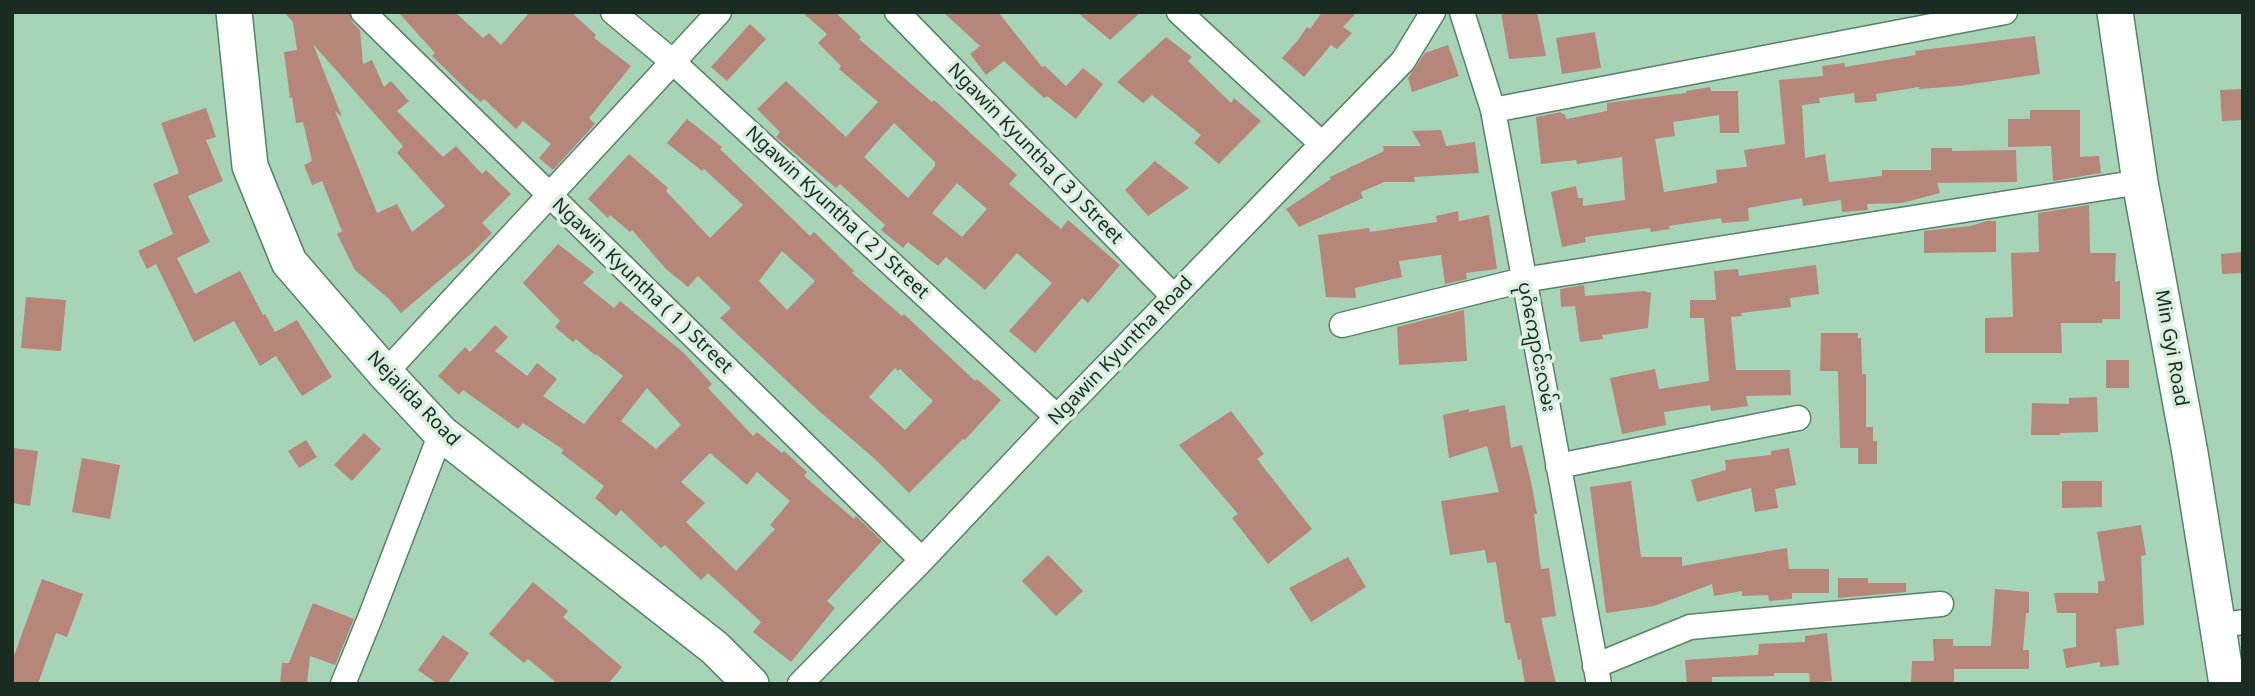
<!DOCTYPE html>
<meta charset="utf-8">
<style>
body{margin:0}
#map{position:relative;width:2255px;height:696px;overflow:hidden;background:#a7d4b7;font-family:"Noto Sans",sans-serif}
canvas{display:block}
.frame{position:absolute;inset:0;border:14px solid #1a2b21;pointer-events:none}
</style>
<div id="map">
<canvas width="2255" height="696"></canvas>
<div class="frame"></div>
</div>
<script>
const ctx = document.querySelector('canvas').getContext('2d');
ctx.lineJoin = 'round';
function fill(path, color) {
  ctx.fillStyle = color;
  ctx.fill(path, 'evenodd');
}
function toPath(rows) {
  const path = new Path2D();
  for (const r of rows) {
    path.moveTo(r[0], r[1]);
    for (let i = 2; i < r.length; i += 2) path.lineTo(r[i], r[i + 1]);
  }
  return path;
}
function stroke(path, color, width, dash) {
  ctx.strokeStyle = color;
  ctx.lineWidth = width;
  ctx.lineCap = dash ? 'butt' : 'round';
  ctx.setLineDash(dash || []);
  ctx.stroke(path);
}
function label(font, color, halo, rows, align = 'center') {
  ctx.font = font + ' "Noto Sans","Noto Sans Myanmar",sans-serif';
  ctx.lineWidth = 7;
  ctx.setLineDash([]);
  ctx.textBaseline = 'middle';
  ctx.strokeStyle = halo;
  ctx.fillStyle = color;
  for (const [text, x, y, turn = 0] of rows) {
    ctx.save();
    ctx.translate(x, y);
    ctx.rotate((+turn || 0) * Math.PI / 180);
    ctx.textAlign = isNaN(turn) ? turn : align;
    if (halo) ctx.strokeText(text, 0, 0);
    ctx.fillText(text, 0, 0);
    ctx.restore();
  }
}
const building = toPath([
 [284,12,349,12,352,22,360,30,363,64,372,60,384,87,391,81,409,101,397,111,443,157,456,146,482,174,486,170,511,194,482,223,492,233,472,253,401,313,389,299,355,270,337,234,342,231,322,181,312,185,304,165,312,161,303,122,296,123,292,97,290,98,284,52,297,50,293,22],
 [313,44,403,146,397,153,445,206,412,232,397,204,377,213,335,111,342,117],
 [398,12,455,12,483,38,489,33,501,45,530,12,571,12,596,35,594,38,631,66,589,118,595,124,553,170,539,158,551,144,523,121,516,129,484,99,481,102,469,92,432,56,435,53],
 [802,12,835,12,861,37,859,39,932,102,934,100,1017,175,1009,184,1061,229,1068,220,1120,265,1088,303,1082,298,1035,353,1009,331,1052,283,1017,253,985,290,946,257,938,266,908,242,903,248,881,230,885,225,840,184,836,188,776,137,780,132,757,109,786,81,846,137,878,102,839,69,841,66,818,43,827,34],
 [894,123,935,162,935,166,908,198,864,157],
 [957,183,987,209,962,237,932,213],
 [943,12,998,12,1042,67,1045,66,1066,86,1083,68,1103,84,1076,119,1047,96,1044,98,1004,61,986,75,970,54,980,46],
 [1077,12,1141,12,1110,40],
 [1322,12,1357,12,1343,27,1352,33,1337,49,1331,45,1304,77,1282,58,1298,40,1307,27,1310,29],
 [1501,12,1537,12,1546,56,1509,59],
 [750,24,766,39,727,81,711,67],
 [1595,32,1601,68,1562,74,1556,38],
 [2035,36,2040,74,1959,86,1919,89,1919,87,1876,94,1877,101,1855,103,1854,93,1819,98,1820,103,1802,105,1805,158,1825,154,1829,182,1882,176,1882,170,1931,170,1931,148,1952,148,1952,151,2016,150,2017,182,1937,183,1940,193,1902,203,1867,204,1868,210,1842,212,1841,200,1803,206,1802,198,1748,208,1749,221,1722,223,1721,218,1669,226,1670,229,1651,232,1650,228,1585,237,1586,242,1562,247,1551,192,1576,186,1578,198,1583,198,1583,206,1625,200,1622,157,1577,164,1576,160,1541,164,1536,117,1561,112,1562,114,1565,114,1566,119,1607,111,1607,103,1686,93,1686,91,1710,87,1711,91,1738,91,1739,133,1720,133,1719,115,1673,122,1675,136,1655,139,1664,192,1717,183,1716,170,1747,167,1744,150,1785,144,1779,80,1823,76,1822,66,1844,63,1845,67,1916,55,1915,51],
 [1166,37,1192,57,1188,61,1231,103,1234,98,1261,121,1219,164,1194,143,1201,135,1152,95,1143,103,1117,82],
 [1448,45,1459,76,1412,92,1408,78,1425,53],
 [2243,89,2243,120,2222,121,2220,90],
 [206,108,216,137,206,140,223,181,188,196,210,242,177,258,195,294,240,271,263,315,265,314,275,332,297,320,332,377,302,396,276,356,260,366,234,321,194,342,156,264,147,269,138,251,173,234,153,184,179,173,161,123],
 [2030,110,2080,110,2080,157,2099,156,2101,173,2053,181,2051,146,2008,147,2008,119,2030,119],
 [687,119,722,147,720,149,810,236,814,232,854,271,852,273,902,316,904,314,975,381,977,379,1001,400,965,440,963,439,909,493,875,459,819,411,720,318,731,308,698,276,688,287,666,269,632,230,630,232,610,215,608,218,588,199,629,154,668,188,666,191,710,238,743,205,704,169,702,171,667,143],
 [782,251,815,281,787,310,759,281],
 [895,368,898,371,900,369,933,401,905,430,869,397],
 [1441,130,1446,146,1475,142,1479,173,1414,177,1415,182,1384,182,1361,192,1363,198,1299,227,1286,209,1331,179,1330,177,1384,151,1383,146,1421,146,1412,131],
 [1155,161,1189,188,1148,216,1125,190],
 [2089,205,2090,253,2116,253,2115,282,2120,281,2120,319,2103,319,2102,323,2061,323,2062,353,1985,353,1985,318,2013,317,2011,253,2039,252,2038,213],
 [1458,211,1459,221,1489,215,1497,269,1466,273,1467,279,1445,284,1441,255,1399,261,1402,277,1355,288,1356,298,1326,297,1318,235,1369,228,1370,232,1437,222,1436,216],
 [1987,221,1996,221,1996,252,1924,253,1924,231,1970,226],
 [558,244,594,272,583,283,614,308,620,301,684,353,712,384,708,388,753,436,757,432,782,453,784,451,807,472,804,476,854,519,856,516,882,541,827,601,835,608,791,662,753,632,761,622,708,573,701,580,665,545,661,548,621,510,616,516,595,498,604,486,561,453,564,450,523,423,518,429,463,390,459,395,438,376,465,347,470,352,495,325,508,337,495,351,527,376,537,363,557,379,543,396,584,424,623,376,596,354,595,355,576,339,573,342,555,327,560,321,523,283],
 [647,388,681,425,656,449,621,421],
 [710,453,747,485,757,472,790,501,770,525,775,529,736,571,686,522,705,503,681,482],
 [2243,252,2243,273,2222,274,2221,254],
 [1816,265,1819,294,1790,298,1791,307,1741,313,1742,316,1731,317,1736,370,1790,370,1791,395,1746,396,1748,406,1711,411,1710,405,1664,412,1666,425,1622,434,1610,378,1655,369,1659,389,1709,381,1704,318,1690,318,1690,300,1716,300,1714,271,1738,269,1739,276],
 [1584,285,1585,296,1644,291,1651,293,1648,328,1602,335,1603,339,1580,342,1575,306,1561,307,1560,289],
 [26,297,66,300,61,351,21,348],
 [1464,310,1467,361,1399,365,1397,327],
 [1821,333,1858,333,1858,338,1861,338,1862,374,1866,374,1866,427,1873,427,1873,441,1877,441,1877,464,1858,464,1858,448,1840,448,1838,371,1820,371],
 [2106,360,2129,360,2129,388,2106,388],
 [2097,397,2098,432,2060,433,2060,435,2031,435,2032,403,2069,404,2069,398],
 [1505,405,1511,448,1522,445,1531,482,1537,514,1534,514,1541,569,1549,568,1556,616,1541,618,1556,684,1525,684,1521,659,1518,660,1510,623,1505,623,1496,562,1487,563,1485,550,1450,555,1441,501,1499,492,1487,446,1449,458,1443,415,1469,409,1469,412],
 [1231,411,1264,454,1257,459,1312,529,1268,564,1232,518,1238,514,1179,445],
 [364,433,381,449,352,481,334,465],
 [306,440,317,457,299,468,288,451],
 [12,448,38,451,30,506,12,503],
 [1789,448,1796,485,1775,489,1778,508,1755,512,1751,488,1697,502,1691,480,1726,470,1725,460,1771,455,1771,451],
 [82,458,120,465,110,519,72,512],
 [1631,481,1641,557,1682,557,1682,566,1787,548,1789,569,1829,569,1829,593,1792,593,1792,599,1769,601,1768,595,1742,596,1742,591,1714,596,1712,584,1654,606,1606,613,1590,487],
 [2062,481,2102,481,2102,507,2062,508],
 [2141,525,2146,555,2141,556,2144,625,2116,629,2119,665,2100,667,2100,662,2066,668,2063,649,2076,647,2076,613,2057,613,2054,593,2098,593,2098,581,2105,581,2097,532],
 [1048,555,1083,591,1056,616,1022,581],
 [1348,557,1366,587,1311,622,1289,588],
 [1838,578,1868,578,1868,583,1906,583,1906,592,1838,598],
 [42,579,83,594,67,637,56,633,38,684,12,684,12,661],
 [533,582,568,611,563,617,622,667,608,684,558,684,528,659,524,663,489,634],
 [1995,589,2029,592,2029,613,2026,613,2023,650,2029,650,2029,669,1954,669,1954,684,1911,684,1912,661,1934,661,1933,639,1953,639,1953,646,1991,646],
 [313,603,354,619,335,665,310,656,307,684,280,684,282,663,289,663],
 [1827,633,1832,681,1810,683,1809,673,1774,673,1774,676,1712,677,1712,684,1687,684,1685,660,1758,655,1759,644,1805,642,1805,636],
 [443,635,469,653,447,684,438,684,418,670]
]);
const minor = toPath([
 [363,12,922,560],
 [613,12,673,62,1057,417],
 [897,12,1174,297],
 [1179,12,1322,144],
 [1462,12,1493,110,1599,684],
 [1493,110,2005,12],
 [1342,325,1523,280,2140,182],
 [385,373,719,12],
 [1558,466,1798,418],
 [2217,626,2243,622],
 [1595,666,1690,627,1941,604],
 [343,684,370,618,441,433],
 [800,684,922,560,1057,417,1403,61,1433,12]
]);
const secondary = toPath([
 [234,12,250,166,289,262,385,373,441,433,715,648,751,684],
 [2115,12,2140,182,2190,453,2227,684]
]);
const streetNames = [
 ["Ngawin Kyuntha ( 3 ) Street",1035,154,46],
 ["Ngawin Kyuntha ( 2 ) Street",837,213,43],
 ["Ngawin Kyuntha ( 1 ) Street",642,286,44],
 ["ပုဂံကျောင်းလမ်း",1536,347,79],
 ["Min Gyi Road",2171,348,80],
 ["Ngawin Kyuntha Road",1121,351,-46],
 ["Nejalida Road",413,399,46]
];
fill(building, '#b58679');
stroke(minor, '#588268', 27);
stroke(secondary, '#588268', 38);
stroke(minor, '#fff', 24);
stroke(secondary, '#fff', 35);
label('19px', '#1a2b21', '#d8eedf', streetNames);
</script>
